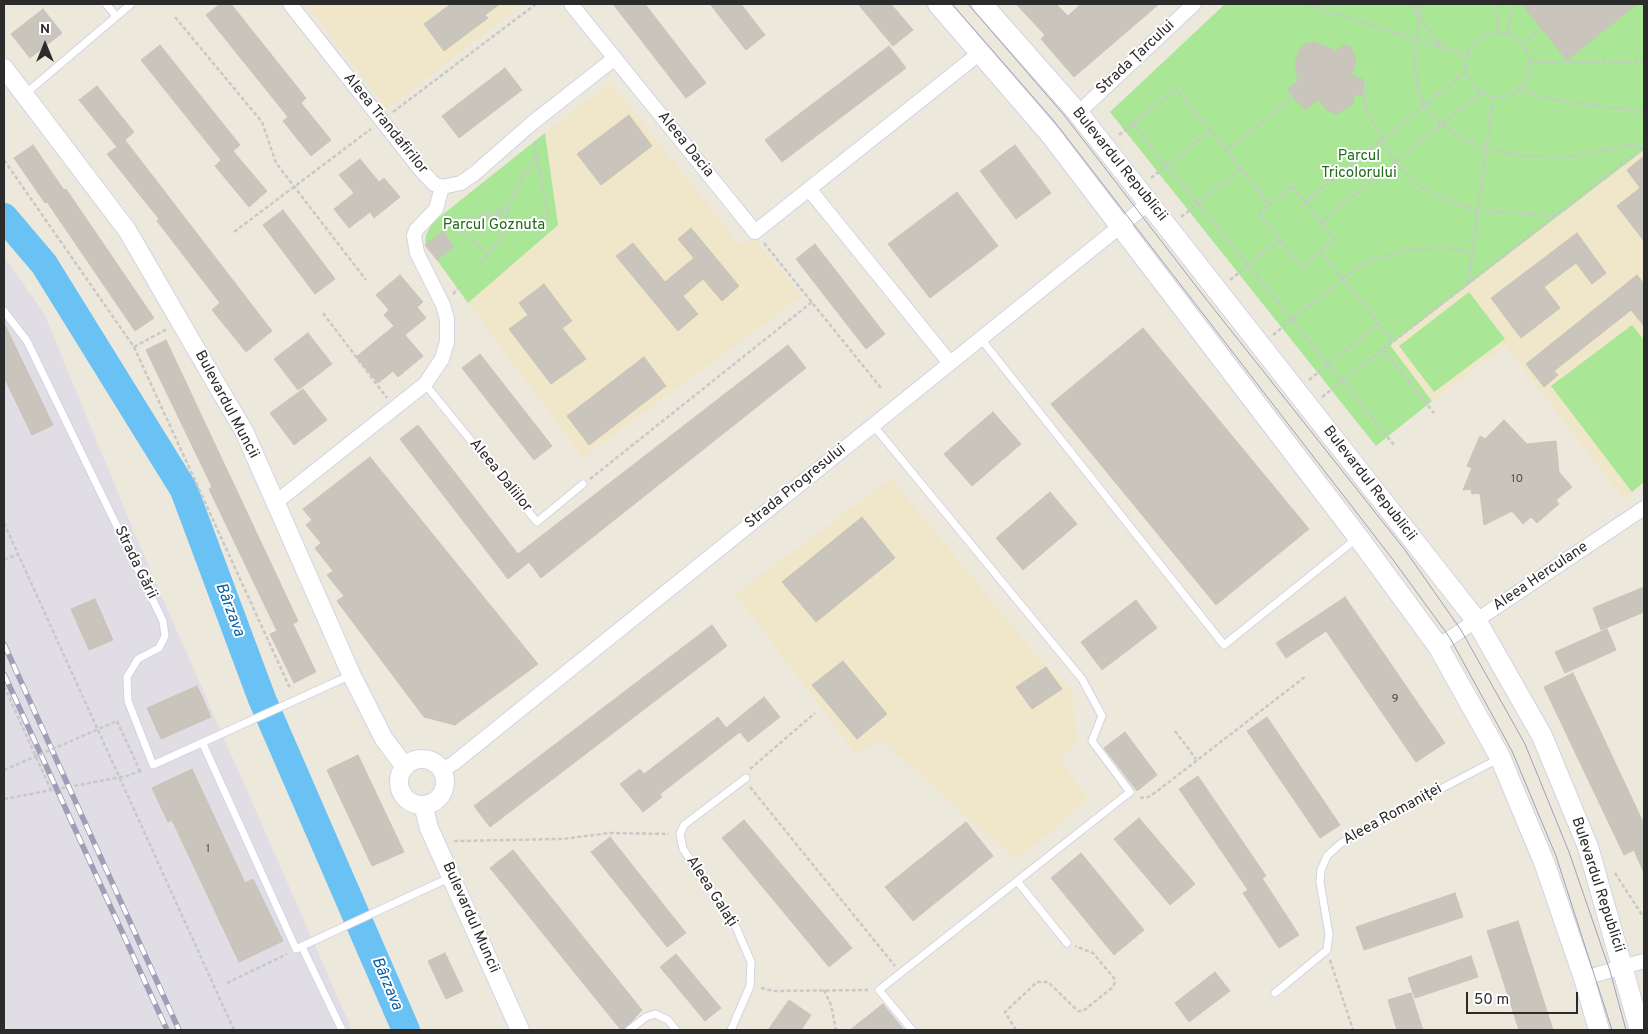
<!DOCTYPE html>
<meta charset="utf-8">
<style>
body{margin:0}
#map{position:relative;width:1648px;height:1034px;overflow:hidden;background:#ede8dc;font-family:Overpass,sans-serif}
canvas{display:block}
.frame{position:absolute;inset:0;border:5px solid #2b2b2b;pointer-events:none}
.north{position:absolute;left:20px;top:20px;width:50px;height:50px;-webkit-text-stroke:4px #fff;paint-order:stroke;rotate:0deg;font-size:14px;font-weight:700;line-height:20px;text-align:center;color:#2b2b2b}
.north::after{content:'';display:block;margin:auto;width:18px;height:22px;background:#2b2b2b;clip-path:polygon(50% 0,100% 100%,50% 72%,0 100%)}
.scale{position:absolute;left:1466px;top:992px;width:112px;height:22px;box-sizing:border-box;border:2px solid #2b2b2b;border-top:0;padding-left:6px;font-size:15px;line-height:18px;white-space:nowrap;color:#2b2b2b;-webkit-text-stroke:4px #fff;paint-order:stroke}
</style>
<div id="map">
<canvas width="1648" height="1034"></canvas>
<div class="frame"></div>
<div class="north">N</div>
<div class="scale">50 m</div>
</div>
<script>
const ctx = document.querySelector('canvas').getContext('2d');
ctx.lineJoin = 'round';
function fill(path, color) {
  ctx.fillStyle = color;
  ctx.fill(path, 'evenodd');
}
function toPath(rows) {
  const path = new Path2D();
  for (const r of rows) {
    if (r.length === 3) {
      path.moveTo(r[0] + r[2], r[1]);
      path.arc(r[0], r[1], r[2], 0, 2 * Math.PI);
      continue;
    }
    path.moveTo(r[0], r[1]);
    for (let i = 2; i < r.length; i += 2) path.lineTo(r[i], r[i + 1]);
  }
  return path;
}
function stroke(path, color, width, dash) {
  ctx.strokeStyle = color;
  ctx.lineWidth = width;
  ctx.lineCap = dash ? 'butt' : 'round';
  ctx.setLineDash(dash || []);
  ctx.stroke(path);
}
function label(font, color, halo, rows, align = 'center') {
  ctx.font = font + ' Overpass,sans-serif';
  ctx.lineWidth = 4;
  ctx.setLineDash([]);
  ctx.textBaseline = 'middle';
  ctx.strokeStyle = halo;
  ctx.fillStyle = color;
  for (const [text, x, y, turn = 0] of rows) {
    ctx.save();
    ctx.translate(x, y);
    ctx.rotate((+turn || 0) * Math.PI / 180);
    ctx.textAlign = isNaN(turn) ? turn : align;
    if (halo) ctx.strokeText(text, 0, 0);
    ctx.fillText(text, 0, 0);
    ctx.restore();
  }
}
const industrial = toPath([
 [4,257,44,313,138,542,352,1030,4,1030]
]);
const education = toPath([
 [306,4,523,4,387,109],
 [610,82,741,246,754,237,802,296,583,458,468,303,558,225,545,133],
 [1644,150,1644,483,1623,498,1505,346,1432,401,1390,346],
 [891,478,1037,656,1072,691,1077,741,1060,759,1088,799,1016,861,882,740,856,754,735,594]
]);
const green = toPath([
 [1225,4,1644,4,1644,150,1390,345,1432,401,1376,446,1110,112],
 [545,133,558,225,468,303,437,260,454,246,443,232,425,245,426,235,432,223],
 [1469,292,1505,339,1434,392,1399,346],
 [1632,325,1644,340,1644,482,1632,492,1551,386]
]);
const river = toPath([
 [4,217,44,264,184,490,262,699,406,1030]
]);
const building = toPath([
 [220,4,231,4,306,98,301,103,331,140,311,156,283,121,288,117,206,15,220,4],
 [451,4,500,4,485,15,488,18,444,51,424,24,451,4],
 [613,4,645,4,706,83,686,98,613,4],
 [710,4,741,4,765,35,746,50,710,4],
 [858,4,891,4,913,30,893,46,858,4],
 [1016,4,1056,4,1068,16,1081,4,1159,4,1074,77,1041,39,1045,35,1016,4],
 [1522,4,1637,4,1567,60,1522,4],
 [43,9,62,33,30,58,11,34,43,9],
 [1314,42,1336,51,1343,45,1350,46,1355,56,1355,66,1351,75,1364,80,1362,95,1354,94,1353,104,1337,114,1327,110,1318,99,1305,110,1287,90,1298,81,1295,64,1300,49,1304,45,1314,42],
 [160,45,240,145,233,151,267,191,249,207,215,166,221,160,141,60,160,45],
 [889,46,906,68,782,162,765,140,889,46],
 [505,68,522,90,459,138,442,116,505,68],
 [97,86,134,132,125,140,272,331,246,352,212,310,220,303,157,221,159,219,107,154,117,147,79,100,97,86],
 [629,115,652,146,601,185,577,154,629,115],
 [33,145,64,190,66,189,154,318,135,331,47,202,45,203,14,158,33,145],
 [1015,145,1051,193,1016,219,980,171,1015,145],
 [1644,156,1644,241,1617,206,1640,188,1627,170,1644,156],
 [360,159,379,182,384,178,400,197,374,218,370,212,349,228,334,209,354,193,339,175,360,159],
 [957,192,998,246,930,298,888,244,957,192],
 [283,210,335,279,315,294,263,225,283,210],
 [691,228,739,286,722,301,703,279,683,296,698,314,678,331,616,256,633,243,665,282,694,258,678,239,691,228],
 [443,231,454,246,437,260,425,245,443,231],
 [1577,233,1606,273,1592,284,1576,263,1544,287,1560,308,1521,338,1491,298,1577,233],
 [815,244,885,334,866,349,796,259,815,244],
 [400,275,423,302,417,307,426,318,405,335,423,356,398,377,393,371,378,383,356,357,394,326,384,315,389,310,376,295,400,275],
 [1637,275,1644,284,1644,326,1631,310,1554,371,1558,375,1544,387,1526,364,1637,275],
 [544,284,572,321,562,328,586,359,551,384,509,329,528,315,519,303,544,284],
 [4,323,53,425,32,435,4,377,4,323],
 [1143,328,1309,529,1216,605,1051,404,1143,328],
 [308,333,332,364,298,390,274,359,308,333],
 [166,340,298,621,293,624,316,672,294,683,270,634,277,631,209,489,212,487,146,350,166,340],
 [788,345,806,368,541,578,529,562,508,579,400,439,418,425,518,554,788,345],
 [480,354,552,446,534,460,462,368,480,354],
 [644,357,666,386,589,445,567,416,644,357],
 [303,389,327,420,294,445,270,413,303,389],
 [993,412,1021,444,972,486,944,454,993,412],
 [1504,420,1527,444,1556,441,1559,472,1572,487,1556,500,1559,504,1537,523,1531,517,1523,524,1512,511,1484,525,1480,493,1472,494,1471,489,1463,490,1472,468,1467,466,1480,436,1485,439,1504,420],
 [370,457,538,664,455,725,424,717,337,601,344,596,327,575,333,571,315,548,321,543,306,525,312,520,303,509,370,457],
 [1050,492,1077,524,1023,570,996,538,1050,492],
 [862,517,895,558,816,622,782,582,862,517],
 [1644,587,1644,612,1601,630,1593,608,1644,587],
 [1345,597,1445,743,1416,762,1326,631,1286,658,1276,643,1345,597],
 [95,599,113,640,89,650,71,609,95,599],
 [1136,600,1157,628,1102,670,1081,642,1136,600],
 [712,625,727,646,490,827,474,806,712,625],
 [1607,629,1616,650,1565,673,1555,652,1607,629],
 [843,661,887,714,857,739,812,685,843,661],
 [1046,667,1062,689,1032,709,1016,687,1046,667],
 [1573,673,1644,824,1644,873,1634,850,1624,855,1544,687,1573,673],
 [197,686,211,717,161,739,147,708,197,686],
 [764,697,780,717,748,742,740,732,660,794,662,797,643,812,620,784,640,769,644,774,718,717,726,728,764,697],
 [1267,717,1340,825,1320,838,1247,731,1267,717],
 [1125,732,1157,775,1137,791,1104,748,1125,732],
 [358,755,404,852,372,866,327,770,358,755],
 [192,769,245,883,253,879,283,941,239,962,172,820,168,822,152,788,192,769],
 [1198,776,1266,876,1262,878,1299,935,1279,948,1243,893,1248,890,1179,789,1198,776],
 [1139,818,1195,884,1170,905,1114,839,1139,818],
 [744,820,852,948,829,967,722,838,744,820],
 [966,822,993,856,913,921,885,887,966,822],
 [610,837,686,933,667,947,591,852,610,837],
 [513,850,642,1010,624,1030,621,1030,490,868,513,850],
 [1081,853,1144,930,1114,955,1051,878,1081,853],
 [1455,893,1463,917,1364,950,1356,927,1455,893],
 [1518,921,1553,1030,1519,1030,1487,931,1518,921],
 [445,953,463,991,446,999,428,961,445,953],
 [676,954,721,1008,705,1021,660,967,676,954],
 [1471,956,1478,977,1415,998,1408,978,1471,956],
 [1215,972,1230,991,1189,1022,1175,1003,1215,972],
 [1411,993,1423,1030,1397,1030,1388,1000,1411,993],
 [789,1000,811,1015,801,1030,768,1030,789,1000],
 [883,1004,904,1030,850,1030,883,1004]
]);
const path = toPath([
 [1305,4,1467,55],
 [1409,4,1442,46],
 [1420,4,1415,61,1418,89,1425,106,1441,124,1463,139,1486,148,1525,156,1570,157,1644,143],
 [1496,4,1499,33],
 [175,17,262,122,276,163,366,280],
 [1498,65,32],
 [1508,34,1513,4],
 [1522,44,1542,28],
 [1530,62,1644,62],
 [1367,82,1364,103,1367,111,1395,162,1417,185,1447,201,1477,210,1554,216],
 [1519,90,1551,99,1644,112],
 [393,112,536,4],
 [1133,124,1394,445],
 [1119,135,1176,89,1270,204],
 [1226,151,1293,97],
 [4,160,134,347,289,686,293,688],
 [1151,178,1210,131],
 [1292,186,1335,239,1302,267,1258,213,1292,186],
 [1305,202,1466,72],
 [486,216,506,231],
 [1181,217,1241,169],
 [447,218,488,254],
 [452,222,497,212,508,204,536,156],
 [1321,222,1481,93],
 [495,223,497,212,507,216],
 [506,231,508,204],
 [234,232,371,129],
 [764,243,881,388],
 [1320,251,1393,341],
 [481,263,506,231,548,215,534,141],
 [1230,280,1280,240],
 [1468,284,1493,97],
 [453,294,461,286],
 [323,313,387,398],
 [1273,335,1342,279,1368,261,1411,249,1448,248,1471,252],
 [134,347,167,329],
 [1383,350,1434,413],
 [1309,380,1379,323],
 [1322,397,1644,147],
 [590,479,812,302],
 [4,523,234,1030],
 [4,560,18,554],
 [4,686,51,790],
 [117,721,140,771],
 [1175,731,1196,759],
 [750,769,815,713],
 [750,787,895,966],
 [1140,798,1148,797,1156,792,1306,676],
 [4,799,127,776,143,770],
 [454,841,562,839,610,833,669,834],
 [1615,873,1644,918],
 [1330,960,1353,1030],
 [227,983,287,954],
 [761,988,774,991,868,990],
 [824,990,831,1005,836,1030],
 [1016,1030,1005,1012,1037,982,1048,982,1078,1011,1083,1011,1113,987,1115,982,1114,978,1093,953,1075,946]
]);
const service = toPath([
 [106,4,116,16],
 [25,94,131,4],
 [4,311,27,341,163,621,165,636,159,648,138,659,127,677,128,701,153,765,351,675],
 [981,339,1224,645,1356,539],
 [425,384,537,522,583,484],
 [873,425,1082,679,1102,716,1092,741,1130,792,879,990,912,1030],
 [203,744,296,949,451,877],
 [1017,881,1067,943],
 [302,947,342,1030],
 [1275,993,1327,950,1329,934,1320,882,1321,870,1327,856,1340,844,1381,820,1498,759],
 [629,1030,646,1017,655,1014,668,1020,676,1030],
 [731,1030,750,986,751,962,736,927,683,849,680,834,684,825,746,778]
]);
const minor = toPath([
 [290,4,420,169,434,184,442,187,461,183,474,174,531,124,615,58],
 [571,4,755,232,981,52],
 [1078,113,1194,4],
 [809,189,950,363],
 [275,503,425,384,442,359,447,342,447,319,443,305,417,253,414,236,416,230,436,209,442,187],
 [1438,646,1644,508],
 [442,770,454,763,1149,203],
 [1584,978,1644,961]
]);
const tertiary = toPath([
 [4,68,127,230,218,387,244,431,351,674,384,739,405,767],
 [422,782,23],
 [423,805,429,828,520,1030]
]);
const secondary = toPath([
 [938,4,1050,134,1358,537,1438,646,1500,757,1544,862,1584,978,1599,1030],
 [982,4,1078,113,1476,620,1542,736,1588,847,1640,1030]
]);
const tram = toPath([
 [952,4,1054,121,1394,561,1450,638,1512,751,1556,856,1612,1030],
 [968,4,1064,115,1206,299,1405,550,1461,630,1525,744,1569,852,1610,971,1626,1030]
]);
const rail = toPath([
 [4,644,179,1030],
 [4,674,167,1030]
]);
const pathBridge = toPath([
 [4,770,117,721]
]);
const numberNames = [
 ["10",1517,480],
 ["9",1395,700],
 ["1",208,850]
];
const streetNames = [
 ["Strada Țarcului",1136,58,-43],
 ["Aleea Trandafirilor",385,124,51],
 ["Aleea Dacia",685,145,51],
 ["Bulevardul Republicii",1119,165,51],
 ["Bulevardul Muncii",226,405,62],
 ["Aleea Daliilor",500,476,51],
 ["Bulevardul Republicii",1369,484,52],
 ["Strada Progresului",796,487,-39],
 ["Strada Gării",135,563,64],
 ["Aleea Herculane",1541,577,-34],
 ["Aleea Romaniței",1393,815,-29],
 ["Bulevardul Republicii",1597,885,72],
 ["Aleea Galați",711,892,57],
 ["Bulevardul Muncii",470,918,66]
];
const parkNames = [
 ["Parcul",1359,157],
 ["Tricolorului",1359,174],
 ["Parcul Goznuta",494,226]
];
const waterNames = [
 ["Bârzava",229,610,69],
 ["Bârzava",386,984,67]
];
fill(industrial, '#e0dde5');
fill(education, '#f0e7cb');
fill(green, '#a9e696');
stroke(river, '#6ac1f4', 28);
fill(building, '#c9c4bc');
stroke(building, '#c9c4b6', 1);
stroke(service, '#d1d3e4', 9);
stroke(minor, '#d1d3e4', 16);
stroke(tertiary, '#d1d3e4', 20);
stroke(secondary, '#d1d3e4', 22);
stroke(path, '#c8c8c8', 2.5, [4, 2.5]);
stroke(service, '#fff', 7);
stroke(minor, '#fff', 14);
stroke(tertiary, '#fff', 18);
stroke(secondary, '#fff', 20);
stroke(tram, '#9e9fb6', 1);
stroke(rail, '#9e9fb6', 5.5);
stroke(rail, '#fff', 4, [11]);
stroke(pathBridge, '#c8c8c8', 2.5, [4, 2.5]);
label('12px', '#52514f', null, numberNames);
label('15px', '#2b2b2b', '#fff', streetNames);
label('15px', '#206b17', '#fff', parkNames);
label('italic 16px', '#075da2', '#fff', waterNames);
</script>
